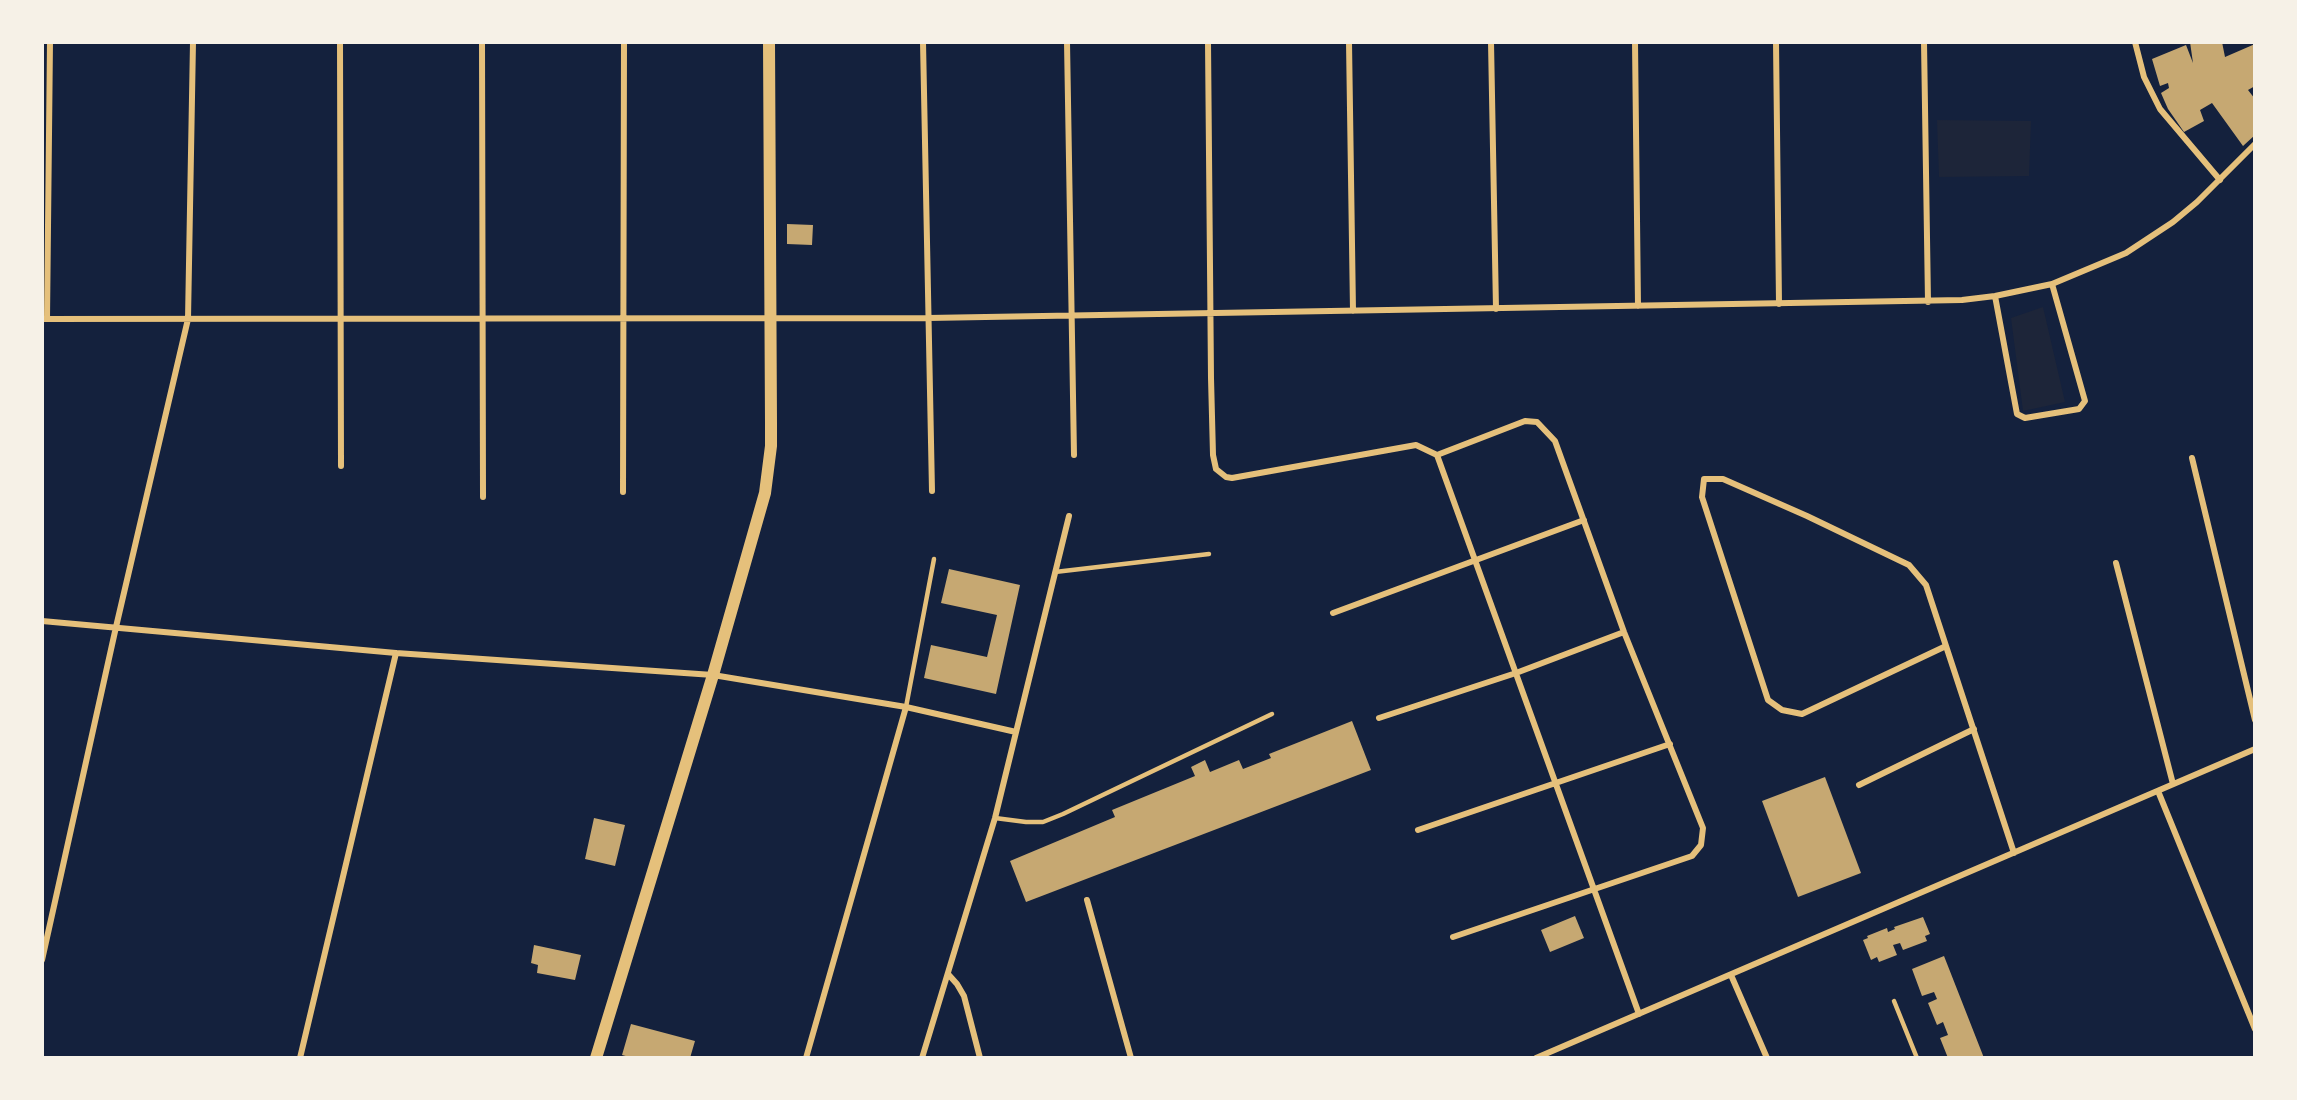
<!DOCTYPE html>
<style>
body{margin:0}
#map{position:relative;width:2297px;height:1100px;overflow:hidden;background:#14213d;font-family:Overpass,sans-serif}
canvas{display:block}
.frame{position:absolute;inset:0;border:44px solid #f6f1e7;pointer-events:none}
</style>
<div id="map">
<canvas width="2297" height="1100"></canvas>
<div class="frame"></div>
</div>
<script>
const ctx = document.querySelector('canvas').getContext('2d');
ctx.lineJoin = 'round';
function fill(path, color) {
  ctx.fillStyle = color;
  ctx.fill(path, 'evenodd');
}
function toPath(rows) {
  const path = new Path2D();
  for (const r of rows) {
    path.moveTo(r[0], r[1]);
    for (let i = 2; i < r.length; i += 2) path.lineTo(r[i], r[i + 1]);
  }
  return path;
}
function stroke(path, color, width, dash) {
  ctx.strokeStyle = color;
  ctx.lineWidth = width;
  ctx.lineCap = dash ? 'butt' : 'round';
  ctx.setLineDash(dash || []);
  ctx.stroke(path);
}
const green = toPath([
 [1937,120,2031,121,2029,176,1939,177],
 [2043,307,2065,402,2023,411,2011,318]
]);
const building = toPath([
 [2190,42,2222,42,2225,57,2255,44,2255,86,2248,90,2255,99,2255,135,2243,146,2212,103,2200,110,2204,121,2184,132,2168,109,2161,93,2169,88,2168,83,2160,86,2152,59,2186,45,2193,63],
 [787,224,813,225,812,245,787,244],
 [949,569,1020,585,996,694,924,678,931,645,987,657,997,615,941,603],
 [1352,721,1371,770,1026,902,1010,861,1115,817,1112,810,1195,776,1191,767,1205,760,1210,772,1239,760,1243,769,1271,758,1269,754],
 [1825,777,1861,873,1798,897,1762,801],
 [594,818,625,825,615,866,585,859],
 [1575,916,1584,938,1550,952,1541,930],
 [1923,917,1930,934,1925,936,1927,941,1903,950,1900,943,1893,945,1897,955,1879,962,1877,957,1871,960,1863,940,1868,938,1867,936,1887,928,1888,932,1895,929,1894,927],
 [534,945,581,955,575,980,537,973,538,965,531,963],
 [1944,956,1984,1058,1948,1058,1940,1038,1948,1035,1943,1022,1937,1025,1928,1003,1937,999,1934,992,1922,996,1912,969],
 [631,1024,695,1041,690,1058,633,1058,622,1055]
]);
const service = toPath([
 [1055,572,1209,554],
 [906,707,934,559],
 [995,818,1026,822,1043,822,1063,814,1272,714],
 [1894,1001,1917,1058]
]);
const minor = toPath([
 [340,42,341,466],
 [482,42,483,497],
 [923,42,932,491],
 [1067,42,1074,455],
 [1208,42,1211,378,1213,455,1216,469,1226,477,1232,478,1416,445,1437,455,1525,421,1537,422,1555,441,1624,632,1703,828,1701,845,1692,856,1453,937],
 [1349,42,1353,311],
 [1491,42,1496,309],
 [1635,42,1638,306],
 [1776,42,1779,304],
 [1924,42,1928,302],
 [2135,42,2144,77,2160,109,2220,180],
 [1995,296,2017,414,2025,418,2079,409,2085,401,2052,284],
 [42,319,928,318,1962,300,1995,296,2052,284,2126,253,2173,222,2197,202,2255,144],
 [47,319,50,42],
 [1437,455,1639,1014],
 [2192,458,2255,720],
 [623,492,624,42],
 [2116,563,2173,784],
 [1333,613,1584,520],
 [42,621,396,653,713,675,906,707,1016,732],
 [1946,646,1802,714,1782,710,1768,700,1702,497,1704,479,1723,479,1807,516,1909,565,1926,585,1946,646,2014,853],
 [1379,718,1516,673,1624,632],
 [1859,785,1974,729],
 [2158,791,2255,1029],
 [1418,830,1670,744],
 [1087,900,1131,1058],
 [42,960,116,627,188,319,193,42],
 [948,974,957,984,964,996,980,1058],
 [1731,975,1767,1058],
 [300,1058,396,653],
 [806,1058,906,707],
 [922,1058,995,818,1069,516],
 [1536,1058,2255,749]
]);
const secondary = toPath([
 [596,1058,713,675,765,493,771,446,771,423,769,42]
]);
fill(green, '#1d2539');
fill(building, '#c6a872');
stroke(service, '#e5c07b', 4.5);
stroke(minor, '#e5c07b', 6);
stroke(secondary, '#e5c07b', 12);
</script>
